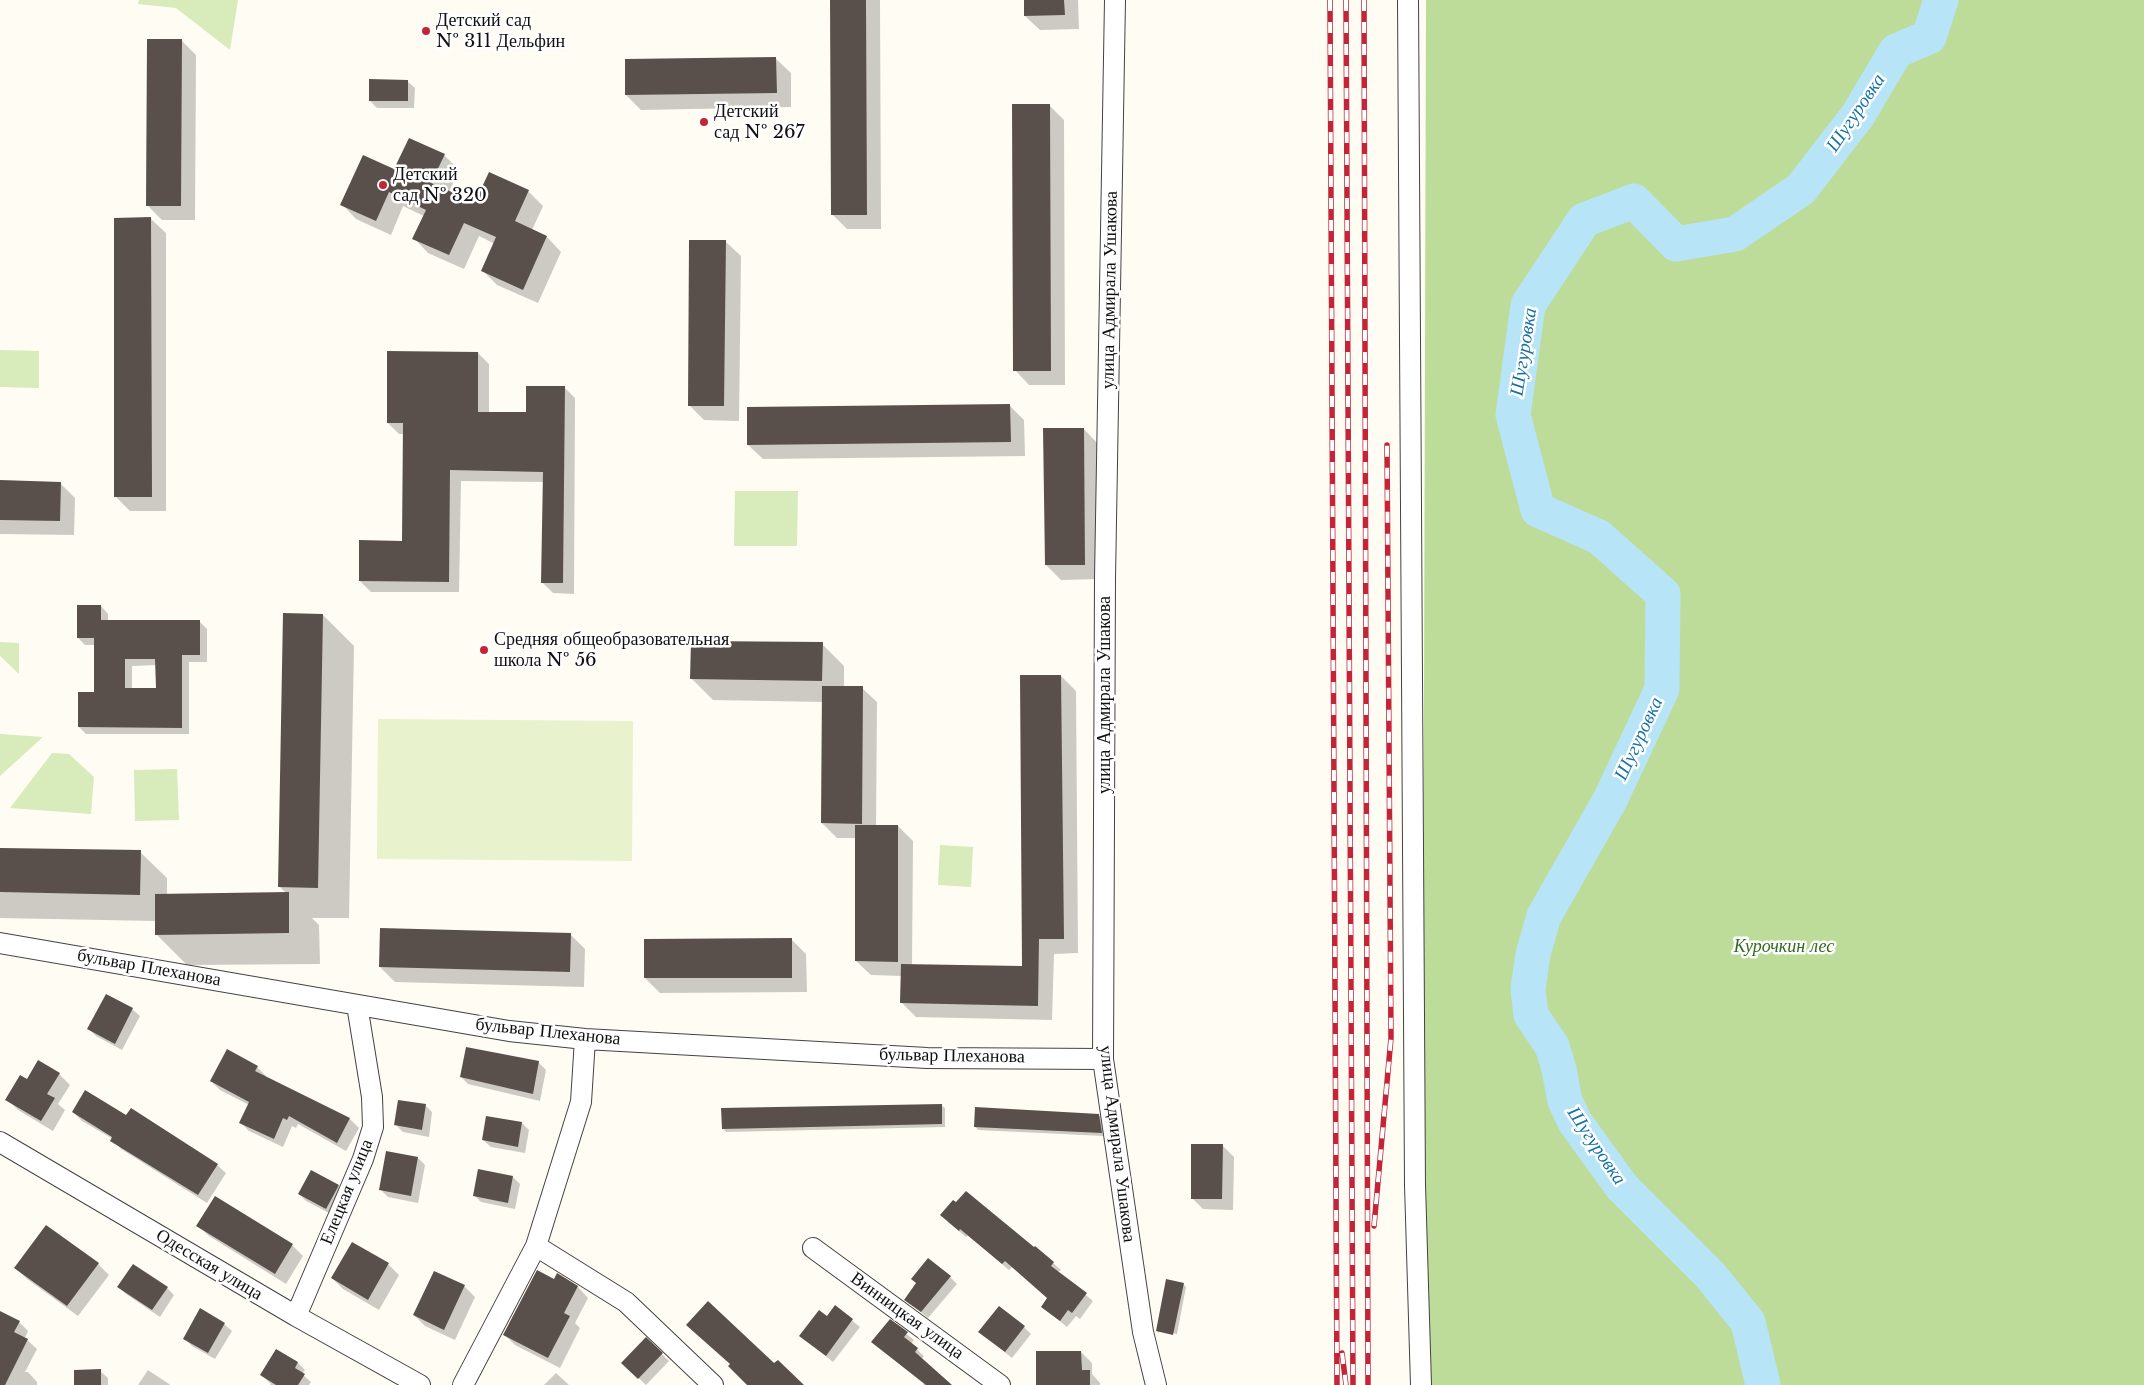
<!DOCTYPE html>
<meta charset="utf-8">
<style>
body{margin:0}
canvas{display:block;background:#fffcf3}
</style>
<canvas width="2144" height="1385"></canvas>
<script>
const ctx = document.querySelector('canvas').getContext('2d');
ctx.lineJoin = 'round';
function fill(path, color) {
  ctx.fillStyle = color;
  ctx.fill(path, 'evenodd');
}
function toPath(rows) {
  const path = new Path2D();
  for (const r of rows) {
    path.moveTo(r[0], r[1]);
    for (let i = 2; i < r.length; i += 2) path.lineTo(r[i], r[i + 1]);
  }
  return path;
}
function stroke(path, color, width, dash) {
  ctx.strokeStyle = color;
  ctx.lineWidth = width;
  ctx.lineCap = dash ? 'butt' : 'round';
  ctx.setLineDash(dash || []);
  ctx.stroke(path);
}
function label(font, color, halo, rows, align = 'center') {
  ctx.font = font + ' "Libre Baskerville",serif';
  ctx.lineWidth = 5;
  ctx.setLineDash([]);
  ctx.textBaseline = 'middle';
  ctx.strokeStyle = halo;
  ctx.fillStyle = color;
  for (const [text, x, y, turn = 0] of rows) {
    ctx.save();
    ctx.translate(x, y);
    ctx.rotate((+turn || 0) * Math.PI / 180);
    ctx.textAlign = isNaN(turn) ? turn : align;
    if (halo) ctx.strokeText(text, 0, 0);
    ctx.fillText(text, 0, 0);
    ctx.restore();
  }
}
const green = toPath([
 [139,0,238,0,230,50,176,8,138,4],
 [0,350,39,351,39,388,0,387],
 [735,491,798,491,797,546,734,546],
 [0,642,19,643,19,674,0,656],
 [0,734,43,737,0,776],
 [52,753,69,754,94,777,91,814,10,808],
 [177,769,179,820,135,821,134,770],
 [940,845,973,847,971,887,938,885]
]);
const forest = toPath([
 [1426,0,2144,0,2144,1385,1422,1385]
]);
const pitch = toPath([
 [378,719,633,721,632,861,377,859]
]);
const shadow = toPath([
 [831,0,880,0,881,229,847,229,832,214],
 [1025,0,1078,0,1079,29,1040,30,1025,16],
 [181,40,196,55,195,220,162,220,147,205],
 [776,59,791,73,791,107,641,110,626,95],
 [407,81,415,88,414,108,377,108,370,101],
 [1049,105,1064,120,1065,385,1029,385,1015,370],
 [444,155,459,170,449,192,475,204,528,191,543,206,532,230,547,237,561,252,538,303,497,285,482,270,495,244,479,236,464,269,428,253,414,238,424,216,403,206,391,235,356,219,342,204,395,171],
 [151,219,166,233,166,511,130,511,116,497],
 [726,242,741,256,739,421,704,420,689,405],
 [478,353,489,364,489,413,527,414,564,387,575,398,574,594,553,593,542,582,544,482,461,481,459,592,371,592,360,581,403,542,404,434,399,434,388,423],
 [1009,405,1024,420,1025,456,763,459,748,445],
 [1084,429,1098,444,1099,579,1061,580,1046,565],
 [0,482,60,483,75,498,74,535,0,534],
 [101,606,108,614,108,621,200,622,207,629,207,662,189,662,189,734,86,734,79,727,96,693,96,645,85,645,78,638],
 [157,665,157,689,132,689,132,666],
 [323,615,354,646,349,918,312,918,319,925,320,964,187,965,156,934,156,921,0,918,0,849,140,852,167,878,167,895,286,893,279,886],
 [822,644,844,666,844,687,862,688,877,702,876,826,898,826,913,841,912,965,1024,968,1061,676,1076,691,1078,953,1054,954,1052,1020,916,1017,901,1002,902,976,871,975,856,961,856,838,837,838,822,823,823,702,713,700,692,679],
 [570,934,585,949,584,987,395,982,380,967],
 [792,940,806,954,807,992,660,993,645,978],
 [132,1009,140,1016,122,1050,96,1036,89,1029],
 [467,1048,539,1063,546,1070,540,1101,468,1084,461,1077],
 [257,1067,266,1076,265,1078,350,1119,359,1128,346,1151,298,1124,296,1128,292,1126,283,1147,249,1131,240,1122,249,1105,220,1090,211,1081],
 [59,1074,70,1085,58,1104,65,1110,53,1131,18,1110,7,1099,27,1080],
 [425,1105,432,1112,429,1137,403,1132,396,1125],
 [941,1105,945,1108,945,1127,726,1132,723,1128],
 [73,1112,127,1117,217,1165,226,1173,207,1203,121,1149,113,1139,82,1121],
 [1098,1115,1102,1118,1104,1136,978,1130,975,1126],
 [522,1123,529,1130,525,1153,491,1147,483,1140],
 [1223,1146,1234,1157,1233,1210,1203,1209,1192,1198],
 [387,1152,418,1158,425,1165,418,1203,388,1197,381,1190],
 [513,1177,520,1184,515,1209,481,1202,474,1195],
 [338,1186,345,1193,333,1215,306,1201,299,1194],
 [215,1198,292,1245,303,1256,286,1284,209,1236,198,1226],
 [948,1222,1036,1248,1061,1270,1058,1272,1093,1301,1080,1319,1076,1316,1067,1327,1042,1307,1049,1298,1012,1267,1009,1270,968,1235,966,1237],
 [98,1264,109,1275,78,1316,27,1279,16,1268],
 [388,1264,399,1275,379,1310,343,1289,332,1278],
 [558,1275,578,1287,588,1298,575,1323,580,1328,560,1368,515,1345,504,1334,555,1281],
 [950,1277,957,1284,928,1318,906,1300],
 [1183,1284,1186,1287,1177,1334,1159,1330,1159,1333,1157,1331],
 [464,1286,475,1297,455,1340,425,1326,414,1315],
 [119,1287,167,1288,174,1295,160,1317,126,1294],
 [835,1307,860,1327,833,1362,801,1336,827,1318],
 [0,1312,19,1322,28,1331,25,1338,37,1349,25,1372,28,1372,37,1382,37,1385,0,1385],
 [890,1321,914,1340,911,1344,924,1356,922,1359,950,1385,923,1385,924,1384,873,1342],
 [224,1324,232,1331,215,1359,192,1346,185,1339],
 [1024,1327,1031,1334,1012,1358,987,1338],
 [646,1339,669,1361,646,1385,623,1363],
 [276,1351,298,1363,305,1370,302,1374,311,1382,309,1385,270,1385,271,1384,261,1375],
 [1081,1352,1092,1363,1092,1374,1100,1383,1100,1385,1037,1385],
 [148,1370,169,1384,170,1385,138,1385],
 [100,1371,108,1378,108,1385,76,1385],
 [556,1373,569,1385,544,1385]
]);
const river = toPath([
 [1763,1385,1748,1322,1710,1275,1622,1187,1575,1122,1565,1101,1559,1069,1552,1046,1531,1015,1528,989,1533,954,1544,916,1610,800,1662,689,1663,594,1599,537,1538,510,1513,415,1528,305,1584,220,1634,201,1676,244,1735,234,1801,189,1858,115,1896,51,1929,37,1941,0]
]);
const building = toPath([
 [830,0,866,0,867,215,831,215],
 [1024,0,1064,0,1065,15,1024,16],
 [147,39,182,39,181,206,146,206],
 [776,57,777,93,625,95,625,59],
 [369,79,408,80,408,101,369,101],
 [1012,104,1050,104,1051,371,1013,371],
 [409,138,445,154,431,183,475,202,489,172,529,190,515,221,547,236,523,290,481,271,496,237,464,223,449,255,412,239,426,210,389,192,376,221,340,205,363,155,394,169],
 [151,217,152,497,114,497,114,218],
 [689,240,726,240,724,406,688,406],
 [387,351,478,352,478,412,526,412,526,386,565,386,563,583,541,583,543,472,450,470,449,582,359,581,359,540,402,541,403,423,387,423],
 [1010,404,1011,442,747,445,747,407],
 [1043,428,1084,428,1085,565,1045,565],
 [0,480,61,482,60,521,0,520],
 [77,605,101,605,101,620,200,620,200,655,182,655,182,728,78,727,78,692,94,692,94,638,77,638],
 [125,659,155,659,156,688,125,688],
 [283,613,323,614,318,888,278,887],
 [691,641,823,642,822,681,690,679],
 [1020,675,1061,675,1064,939,1039,939,1038,1006,900,1003,901,964,1022,966],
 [822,686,863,686,862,824,821,823],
 [855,825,898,825,898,962,855,961],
 [0,848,141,850,140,895,0,892],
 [289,892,289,933,155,935,155,894],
 [380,928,571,933,570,972,379,967],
 [792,938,792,978,644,978,644,939],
 [106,994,133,1008,115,1044,87,1029],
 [466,1047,539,1061,533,1094,460,1077],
 [227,1049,258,1066,255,1071,350,1118,337,1143,289,1116,287,1120,283,1118,274,1139,239,1123,249,1102,210,1081],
 [38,1060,60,1073,47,1094,55,1098,41,1121,5,1100,20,1075,27,1079],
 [85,1090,126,1115,131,1108,218,1164,198,1195,110,1141,112,1137,72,1112],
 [398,1100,426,1104,422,1130,394,1125],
 [942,1104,942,1124,722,1129,721,1108],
 [975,1107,1099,1114,1102,1133,974,1127],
 [486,1116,522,1122,518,1147,482,1140],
 [1191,1144,1223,1144,1222,1199,1191,1199],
 [386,1151,418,1157,411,1196,379,1190],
 [478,1169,513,1176,508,1203,473,1196],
 [311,1170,339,1185,326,1209,298,1194],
 [966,1191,1034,1247,1035,1246,1054,1262,1051,1266,1087,1293,1072,1313,1068,1310,1060,1321,1041,1307,1047,1298,1005,1261,1002,1264,960,1229,959,1231,940,1215,953,1200,956,1202],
 [215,1196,293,1244,275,1274,196,1226],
 [46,1225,99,1263,67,1306,14,1268],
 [352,1242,389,1263,368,1300,331,1278],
 [928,1258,951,1276,921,1312,904,1300,916,1283,911,1279],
 [133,1264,168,1287,152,1310,117,1287],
 [537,1270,554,1279,557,1273,578,1286,564,1313,570,1316,548,1358,503,1335],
 [434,1271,465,1285,444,1330,413,1315],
 [1166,1279,1184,1283,1173,1335,1156,1331],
 [708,1301,774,1363,778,1360,804,1385,747,1385,728,1366,730,1364,686,1325],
 [835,1305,853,1319,826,1356,799,1336,819,1310,827,1316],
 [999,1306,1025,1326,1005,1352,978,1332],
 [200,1308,225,1323,208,1353,183,1339],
 [0,1311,20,1321,14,1332,28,1339,5,1385,0,1385],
 [890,1319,908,1332,904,1337,918,1348,915,1352,952,1385,926,1385,871,1342],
 [646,1337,663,1353,638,1379,621,1363],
 [276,1349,298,1362,295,1368,305,1374,298,1385,276,1385,260,1375],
 [1036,1351,1081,1351,1082,1370,1090,1370,1090,1385,1036,1385],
 [101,1369,101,1385,74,1385,74,1370]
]);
const street = toPath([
 [1115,0,1105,578,1103,1059,1143,1332,1156,1385],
 [1408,0,1415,1185,1421,1385],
 [0,943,509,1031,585,1039,927,1058,1103,1059],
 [0,1142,296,1316,420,1385],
 [536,1246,626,1302,713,1385],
 [813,1248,1000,1385],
 [296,1316,363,1159,373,1127,372,1097,357,1005],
 [463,1385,536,1246,581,1102,585,1039]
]);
const rail = toPath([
 [1330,0,1337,1385],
 [1346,0,1353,1385],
 [1364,0,1368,1385],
 [1374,1226,1391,1038,1387,445],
 [1342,1353,1346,1385]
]);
const markers = [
 [426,31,5,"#c42437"],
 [704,122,5,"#c42437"],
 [383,185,5,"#c42437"],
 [484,650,5,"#c42437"]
];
const poiNames = [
 ["Детский сад",436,21],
 ["№ 311 Дельфин",436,42],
 ["Детский",714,112],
 ["сад № 267",714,133],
 ["Детский",393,175],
 ["сад № 320",393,196],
 ["Средняя общеобразовательная",494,640],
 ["школа № 56",494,661]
];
const streetNames = [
 ["улица Адмирала Ушакова",1110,290,-89],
 ["улица Адмирала Ушакова",1105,695,-90],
 ["бульвар Плеханова",149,968,10],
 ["бульвар Плеханова",548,1032,6],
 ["бульвар Плеханова",952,1056,1],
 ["улица Адмирала Ушакова",1117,1144,83],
 ["Елецкая улица",347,1192,-68],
 ["Одесская улица",209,1265,31],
 ["Винницкая улица",907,1316,36]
];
const parkNames = [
 ["Курочкин лес",1784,947]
];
const waterNames = [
 ["Шугуровка",1856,113,-56],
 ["Шугуровка",1524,352,-81],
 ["Шугуровка",1639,739,-65],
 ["Шугуровка",1596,1146,56]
];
fill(green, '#d7ebbb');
fill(forest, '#bddc9a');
fill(pitch, '#e8f2cd');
fill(shadow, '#0003');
stroke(river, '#b7e4f7', 35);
fill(building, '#59504c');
stroke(street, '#434343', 22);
stroke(street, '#fff', 20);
stroke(rail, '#c42437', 5.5);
stroke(rail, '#fff', 4, [11]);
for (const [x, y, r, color] of markers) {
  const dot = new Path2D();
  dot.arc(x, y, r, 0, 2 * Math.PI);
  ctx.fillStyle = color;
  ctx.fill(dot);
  stroke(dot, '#fff', 2);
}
label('18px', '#101010', '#fff', poiNames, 'left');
label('18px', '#101010', '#fff', streetNames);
label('italic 18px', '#336a1e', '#fff', parkNames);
label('italic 19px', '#1671a6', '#fff', waterNames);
</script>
